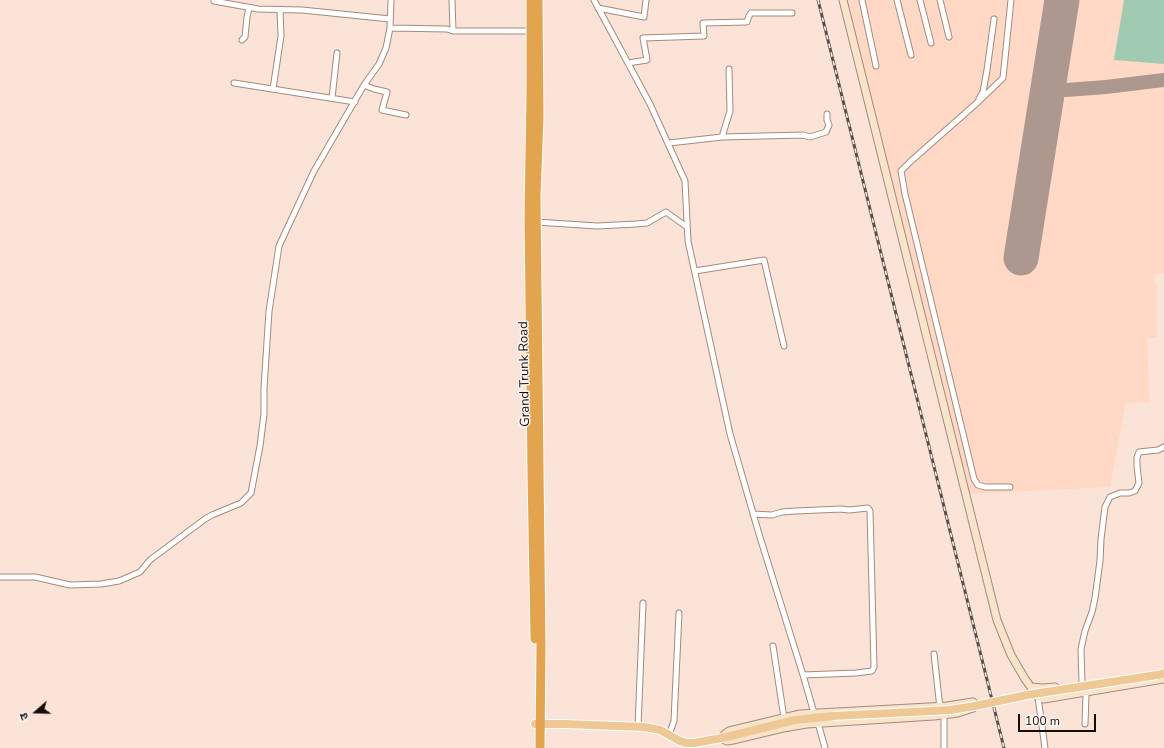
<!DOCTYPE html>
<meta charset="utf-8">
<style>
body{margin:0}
#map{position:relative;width:1164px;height:748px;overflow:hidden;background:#fce3d7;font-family:"Nunito Sans","Noto Sans Devanagari",sans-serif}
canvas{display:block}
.north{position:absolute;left:16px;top:692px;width:40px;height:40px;-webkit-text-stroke:3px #fbf5f2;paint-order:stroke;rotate:250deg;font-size:11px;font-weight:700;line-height:16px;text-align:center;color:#170d08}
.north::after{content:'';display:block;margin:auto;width:14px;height:18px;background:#170d08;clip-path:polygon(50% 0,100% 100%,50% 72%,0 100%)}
.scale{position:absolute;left:1018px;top:714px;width:78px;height:18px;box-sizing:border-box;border:2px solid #170d08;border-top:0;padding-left:5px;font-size:12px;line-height:14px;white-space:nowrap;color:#170d08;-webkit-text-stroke:3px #fbf5f2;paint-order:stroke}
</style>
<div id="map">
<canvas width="1164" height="748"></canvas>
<div class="north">उ</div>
<div class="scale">100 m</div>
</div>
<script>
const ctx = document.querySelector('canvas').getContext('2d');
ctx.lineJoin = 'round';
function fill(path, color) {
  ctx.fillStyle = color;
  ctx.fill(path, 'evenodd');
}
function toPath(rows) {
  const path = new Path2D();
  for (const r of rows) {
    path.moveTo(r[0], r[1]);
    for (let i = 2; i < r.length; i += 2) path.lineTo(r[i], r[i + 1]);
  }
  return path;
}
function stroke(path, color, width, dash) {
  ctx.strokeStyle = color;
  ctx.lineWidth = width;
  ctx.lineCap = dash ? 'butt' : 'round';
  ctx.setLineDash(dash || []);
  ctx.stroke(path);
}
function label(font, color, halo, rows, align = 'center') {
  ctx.font = font + ' "Nunito Sans",sans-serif';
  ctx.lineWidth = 3;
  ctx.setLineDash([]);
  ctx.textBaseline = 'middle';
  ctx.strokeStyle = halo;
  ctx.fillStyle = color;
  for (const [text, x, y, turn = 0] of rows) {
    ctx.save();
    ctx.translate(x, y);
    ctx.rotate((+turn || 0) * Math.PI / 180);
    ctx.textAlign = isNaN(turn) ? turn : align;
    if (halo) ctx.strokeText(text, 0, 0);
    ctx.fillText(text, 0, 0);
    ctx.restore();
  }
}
const built = toPath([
 [845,0,1164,0,1164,274,1154,274,1155,285,1157,285,1157,337,1147,339,1150,402,1126,403,1110,487,966,494]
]);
const green = toPath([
 [1124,0,1164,0,1164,64,1114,60]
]);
const taxiway = toPath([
 [1049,87,1066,90,1106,87,1164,80]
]);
const runway = toPath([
 [1021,258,1062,0]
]);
const street = toPath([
 [214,0,214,1,258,9,302,10,390,19],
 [452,0,453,31],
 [594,0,650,104,685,181,688,241,730,434,759,534,803,675],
 [862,0,876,66],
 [897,0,911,55],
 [920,0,931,43],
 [940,0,949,37],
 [598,8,644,17,646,0],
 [390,28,447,29,453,31,531,31],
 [242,40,245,37,247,17,249,8],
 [628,63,647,60,643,38,704,36,703,23,747,22,749,16,751,13,792,13],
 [234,83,355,102],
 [364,85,374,89,387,92,382,110,406,115],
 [273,89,281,36,280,10],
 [332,98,337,53],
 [979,99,983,92,987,70,994,19],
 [722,137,803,135,810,137,826,132,829,125,827,120,827,114],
 [669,143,722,137,730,111,729,69],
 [536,222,597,226,636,224,647,223,666,212,687,227],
 [695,271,764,260,784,346],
 [1010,487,985,487,978,485,974,479,905,194,901,171,911,161,978,102,1003,78,1011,0],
 [753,514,772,515,782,512,796,511,841,509,849,510,868,508,870,511,874,667,872,671,856,673,803,675,814,713],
 [0,577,35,577,70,585,101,584,119,581,140,572,150,560,205,519,212,515,241,503,251,493,260,446,264,414,264,388,269,311,279,246,314,171,364,85,379,64,386,48,390,28,391,0],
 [773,646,784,718],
 [934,654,940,708],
 [1038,697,1045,748],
 [818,723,825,748],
 [1085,724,1086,695,1082,683,1081,649,1085,631,1092,612,1095,598,1100,561,1101,539,1105,507,1110,497,1120,493,1129,493,1135,491,1139,483,1137,466,1137,457,1139,452,1158,450,1164,447],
 [638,727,643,603],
 [669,735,674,721,679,613],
 [944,748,944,715]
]);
const secondary = toPath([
 [843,0,997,620,1011,655,1025,679,1038,697,1044,699,1164,679],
 [1031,687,1043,688,1055,687],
 [973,702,974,707,973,708,958,713,934,716,807,724,783,728,733,740,727,741,721,738,726,733,729,731,800,714,947,706,973,702]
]);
const primary = toPath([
 [1157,675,1164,673],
 [535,724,565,724,644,727,660,730,680,741,686,743,694,743,727,737,795,720,833,716]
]);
const highway = toPath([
 [531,0,531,94,529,216,532,473,535,639],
 [538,0,539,117,536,196,541,645,540,748]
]);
const rail = toPath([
 [818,0,1004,748]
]);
const primaryBridge = toPath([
 [833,716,950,710,975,706,1027,695,1157,675]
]);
const streetNames = [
 ["Grand Trunk Road",525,374,-91]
];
fill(built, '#ffd9c6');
fill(green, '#a1cab3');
stroke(taxiway, '#ac988e', 14);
stroke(runway, '#ac988e', 35);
stroke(street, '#a68a7c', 7);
stroke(secondary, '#a68a7c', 9);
stroke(primary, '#fff', 10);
stroke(highway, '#fff', 11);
stroke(street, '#fff', 5);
stroke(secondary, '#f7e4ca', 7);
stroke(primary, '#eec895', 8);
stroke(highway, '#e3a44f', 9);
stroke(rail, '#5c4e46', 3);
stroke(rail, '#fbf5f2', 1.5, [4.5]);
stroke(primaryBridge, '#fff', 10, []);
stroke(primaryBridge, '#eec895', 8);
label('13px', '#170d08', '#fbf5f2', streetNames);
</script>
